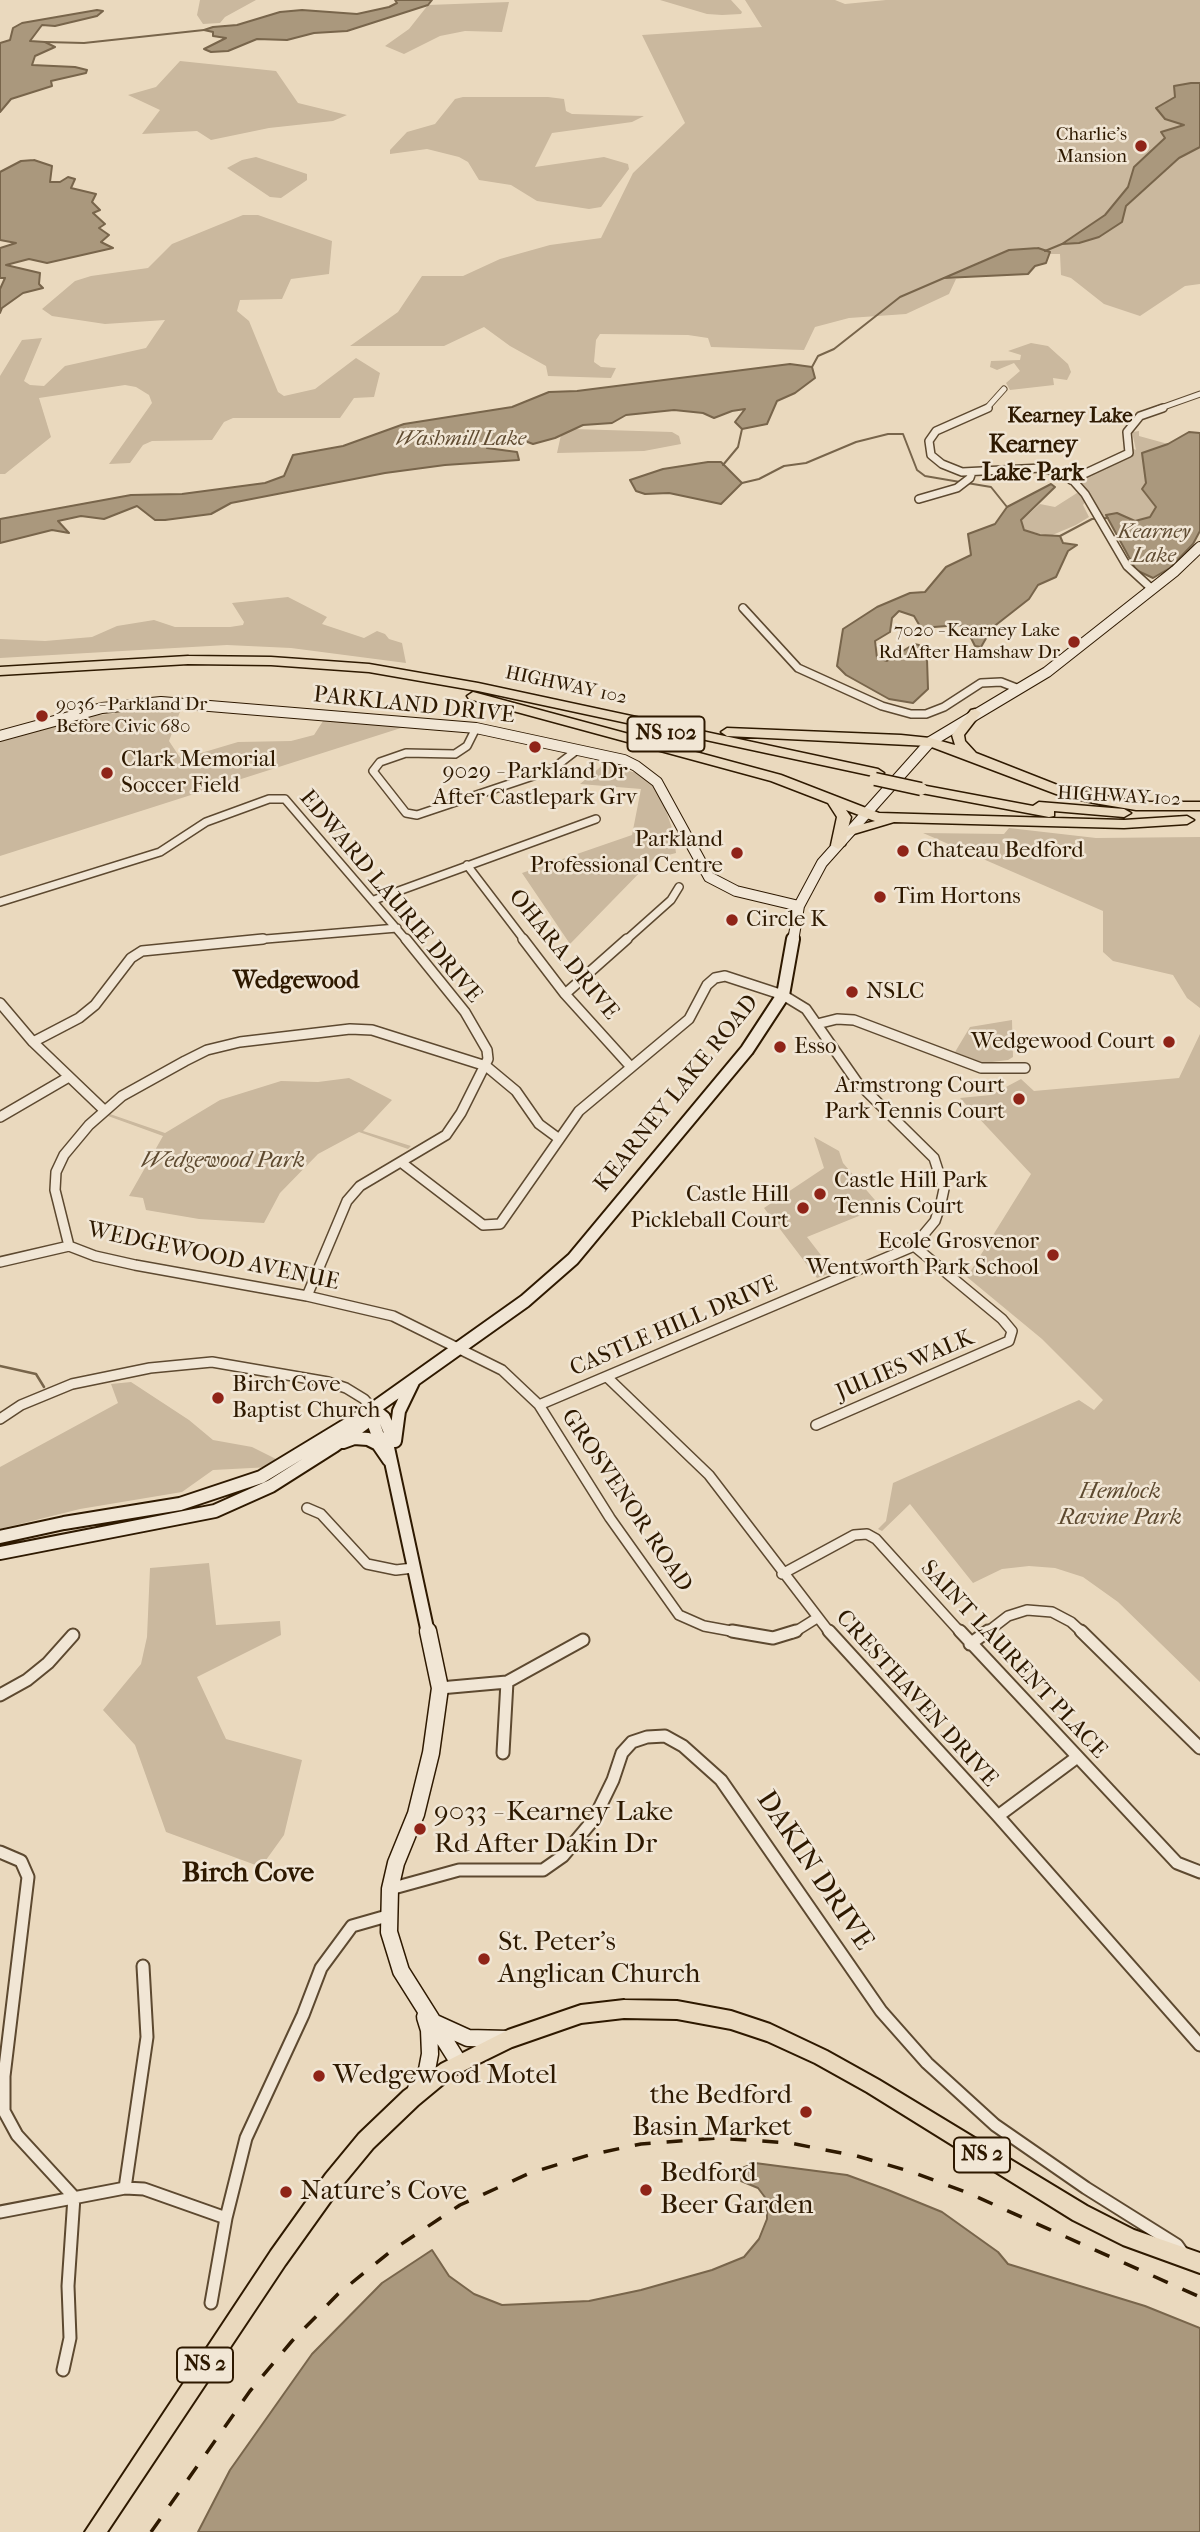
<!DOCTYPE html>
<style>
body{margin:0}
canvas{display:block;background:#ead9be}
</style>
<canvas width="1200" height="2532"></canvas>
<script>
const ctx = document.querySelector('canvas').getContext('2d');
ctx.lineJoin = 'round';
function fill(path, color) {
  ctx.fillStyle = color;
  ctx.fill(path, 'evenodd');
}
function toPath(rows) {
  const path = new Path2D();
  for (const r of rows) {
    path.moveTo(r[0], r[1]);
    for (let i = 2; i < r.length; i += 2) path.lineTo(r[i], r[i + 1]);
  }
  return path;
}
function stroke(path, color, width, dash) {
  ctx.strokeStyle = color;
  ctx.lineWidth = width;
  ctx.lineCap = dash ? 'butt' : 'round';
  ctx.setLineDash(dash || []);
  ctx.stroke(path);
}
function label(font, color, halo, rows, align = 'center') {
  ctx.font = font + ' "IM FELL French Canon",serif';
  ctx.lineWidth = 5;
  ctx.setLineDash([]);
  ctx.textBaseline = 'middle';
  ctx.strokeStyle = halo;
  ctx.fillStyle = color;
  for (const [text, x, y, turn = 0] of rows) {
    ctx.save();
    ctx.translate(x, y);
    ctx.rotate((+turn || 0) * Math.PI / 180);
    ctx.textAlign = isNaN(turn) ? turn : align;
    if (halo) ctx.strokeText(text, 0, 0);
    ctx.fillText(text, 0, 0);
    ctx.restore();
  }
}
const green = toPath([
 [200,0,256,0,225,17,220,23,203,24,197,15],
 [660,0,731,0,742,12,741,14,722,15,707,14],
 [745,0,835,0,845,4,886,0,1200,0,1200,83,1179,85,1175,97,1157,109,1165,119,1184,125,1166,130,1165,138,1134,167,1128,187,1105,215,1063,243,1079,243,1099,237,1122,222,1126,207,1179,158,1200,147,1200,284,1185,286,1140,316,1104,304,1071,278,1061,275,1060,254,1049,254,1049,252,1038,248,1009,250,946,278,956,279,949,294,906,314,849,318,815,327,804,350,711,347,708,338,688,335,600,334,596,340,594,362,601,367,616,368,611,378,548,376,546,366,510,346,484,327,444,346,350,346,398,312,422,276,463,276,500,259,550,245,601,238,633,173,685,123,642,35,762,27],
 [509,2,502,32,465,31,440,36,404,54,385,46,409,29,428,5],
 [180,61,276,71,298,103,347,115,333,121,269,128,211,140,197,131,142,134,160,110,128,95,156,87],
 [463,97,548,97,564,99,566,111,572,114,644,116,632,122,552,133,535,167,604,157,628,164,629,169,601,207,589,209,537,201,511,185,479,180,468,162,459,157,427,149,390,154,390,150,407,132,435,124,455,99],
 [256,157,307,174,307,180,281,198,270,197,227,168,242,160],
 [243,215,258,215,332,241,329,274,291,279,282,299,240,300,237,311,249,321,278,392,284,396,315,389,356,358,380,373,374,397,354,398,340,418,233,418,224,422,212,440,152,441,143,445,130,463,109,464,152,403,149,395,136,387,125,385,39,398,51,437,5,474,0,474,0,376,22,340,42,338,24,381,30,385,44,386,65,366,146,348,165,320,105,324,52,316,42,309,75,281,91,276,148,268,172,244],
 [1031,343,1048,346,1068,364,1071,372,1067,380,1053,378,1054,385,1010,390,1006,383,1020,371,1014,363,997,370,990,367,991,361,1020,360,1021,355,1008,351],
 [573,429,672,432,679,436,681,444,644,451,557,453,561,435],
 [1139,431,1139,436,1168,444,1142,453,1146,483,1142,489,1156,507,1150,517,1136,521,1106,515,1108,518,1100,519,1087,499,1083,505,1089,517,1076,525,1050,536,1024,530,1021,521,1040,504,1055,507,1077,493,1084,494,1071,480,1124,456,1130,447,1136,450,1132,432],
 [288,597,327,617,322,624,364,638,377,631,385,634,389,639,402,643,406,663,291,648,227,645,0,658,0,639,45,641,92,637,117,626,154,620,175,627,230,627,243,625,244,622,232,603],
 [150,709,181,709,169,741,181,759,238,742,291,741,314,735,323,721,404,727,0,856,0,742,91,716],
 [604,764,640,774,659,790,673,831,676,853,653,859,570,944,522,873,632,835,641,789,580,784],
 [1009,828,1096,838,1200,837,1200,1008,1187,998,1173,975,1113,961,1103,952,1103,911,923,833,1004,834],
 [1012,1020,1013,1057,1008,1060,984,1063,955,1052,970,1027],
 [1200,1034,1200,1682,1118,1602,1083,1577,1055,1568,1029,1566,1002,1569,973,1583,910,1504,882,1531,878,1529,886,1521,893,1483,1079,1400,1094,1410,1103,1400,1042,1339,967,1277,1031,1174,960,1098,991,1095,1021,1079,1034,1091,1179,1078],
 [349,1078,392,1100,363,1131,411,1146,408,1149,359,1132,318,1154,280,1193,264,1223,199,1219,146,1210,143,1198,129,1196,163,1136,108,1116,110,1114,165,1133,220,1100,281,1081,318,1082],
 [814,1137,839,1151,843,1163,881,1207,807,1237,834,1272,817,1278,764,1208,824,1168],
 [131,1382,189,1420,213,1440,252,1447,290,1466,213,1470,182,1492,80,1509,0,1529,0,1467,118,1403,111,1384],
 [209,1563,216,1625,280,1621,281,1635,197,1677,226,1739,302,1760,284,1835,261,1867,166,1832,135,1745,103,1710,141,1664,147,1637,150,1568]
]);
const water = toPath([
 [395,0,432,0,428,5,347,31,314,33,287,40,257,39,228,51,211,52,204,49,226,38,213,36,213,32,204,30,213,27,237,25,280,12,302,10,357,14,389,7,397,3,395,0],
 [97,10,103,11,97,16,55,26,42,25,30,41,45,42,55,47,35,56,32,65,75,67,87,70,86,73,51,81,52,86,11,99,0,112,0,43,10,40,13,28,22,23,97,10],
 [1191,83,1200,83,1200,147,1179,158,1126,206,1122,222,1099,237,1079,243,1062,244,1105,215,1128,187,1134,167,1165,138,1161,132,1184,125,1165,119,1156,108,1175,97,1174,86,1191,83],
 [34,160,52,166,50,182,60,182,68,177,75,179,71,188,96,194,92,202,100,210,93,213,105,224,99,228,109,235,101,242,113,248,47,263,29,259,6,265,40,273,39,284,43,288,23,293,2,308,0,313,0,289,5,278,0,278,0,248,16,243,0,240,0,172,21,161,34,160],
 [1038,248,1050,252,1046,263,1035,266,1028,274,944,278,1009,250,1038,248],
 [790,364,812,367,815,378,795,393,777,401,767,424,742,429,735,422,745,409,732,411,714,418,703,413,674,410,626,415,612,423,583,425,555,438,533,444,525,441,489,444,487,448,517,452,519,460,445,465,385,473,231,503,211,514,165,520,155,520,137,506,104,519,81,516,58,521,69,533,52,530,0,543,0,519,131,495,182,494,265,483,284,476,293,455,343,446,404,424,512,407,549,392,577,391,790,364],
 [1189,432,1200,433,1200,531,1193,544,1170,568,1153,578,1136,570,1106,515,1117,513,1135,521,1150,517,1156,507,1142,489,1146,483,1142,453,1168,444,1189,432],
 [708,462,721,462,742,483,721,504,669,493,645,494,636,491,630,480,663,469,708,462],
 [1051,484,1055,487,1021,520,1024,530,1040,535,1060,536,1063,543,1077,545,1068,551,1056,577,1038,585,1029,599,992,628,981,647,975,646,967,630,960,625,921,628,914,616,899,611,892,618,890,632,875,641,877,658,887,661,914,644,919,645,927,659,928,689,913,703,889,699,846,675,837,666,843,629,877,607,910,593,925,592,946,567,971,555,968,534,995,524,1007,507,1051,484],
 [755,2163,847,2175,888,2190,942,2212,998,2252,1008,2264,1145,2306,1200,2328,1200,2532,198,2532,230,2470,312,2354,382,2283,432,2250,449,2276,474,2294,502,2305,589,2301,641,2290,712,2270,744,2257,759,2239,767,2219,767,2200,758,2188,741,2181,742,2168,755,2163]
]);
const streamFar1 = toPath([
 [45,42,84,43,204,30],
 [1045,251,1062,244],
 [812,367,818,356,834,349,900,297,944,278],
 [723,465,738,447,742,429],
 [742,483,759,479,784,466,806,463,856,442,888,434,903,434,917,470,925,476,960,482],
 [967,483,991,487,1007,507],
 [1060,536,1092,519,1108,518]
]);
const stream = toPath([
 [0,1366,36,1374,44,1387]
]);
const streetFar3 = toPath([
 [986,409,1004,389],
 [1158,409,1200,394]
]);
const streetFar2 = toPath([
 [988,408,936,431,929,441,931,455,942,464,962,472,1042,468,1069,476,1085,494,1127,566,1152,589],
 [1071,480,1129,453,1127,432,1140,416,1163,408],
 [919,499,957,488,970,478,972,472],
 [743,608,798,668,882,706,911,714,926,714,944,707,981,683,1001,682,1019,689],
 [476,728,467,746,455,754,406,753,380,762,373,771,406,813,417,815,551,770,577,750],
 [467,865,525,941],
 [374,900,596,819],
 [0,902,160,852,206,822,269,799,285,799,407,941],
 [242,941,397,928],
 [625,941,671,900,679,887]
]);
const streetFar1 = toPath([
 [523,939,565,994,631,1067],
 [565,994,627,939],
 [0,1003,33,1042,104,1110],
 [817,1024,837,1019,854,1020,981,1068,1025,1068],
 [33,1042,79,1018,95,1005,131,958,142,951,263,939],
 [0,1117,67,1078],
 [402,1163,483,1225,500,1224,579,1111,689,1019,707,985,715,978,725,976,783,995,806,1009,857,1082,934,1158,944,1189,941,1203,935,1221,914,1246,539,1405],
 [69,1246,95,1256,135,1265,307,1296,393,1316,502,1370,539,1405,610,1518,679,1615,704,1626,742,1633],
 [69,1246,55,1190,56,1172,64,1155,89,1125,122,1096,185,1061,207,1050,240,1042,350,1029,372,1030,486,1066,516,1091,539,1124,558,1138],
 [0,1262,69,1246],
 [307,1296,347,1201,360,1186,446,1135,461,1113,488,1059,487,1050,465,1012,406,939],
 [608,1378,709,1475,830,1633],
 [0,1419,21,1405,72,1384,150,1368,212,1362,328,1382,346,1388,364,1399,373,1409],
 [816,1425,1009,1341,1012,1331,1002,1319,914,1246],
 [307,1508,321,1514,367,1564,396,1570,413,1568],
 [782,1574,854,1535,867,1534,876,1539,961,1633],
 [793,1633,817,1618],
 [986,1633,1008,1616,1027,1610,1052,1612,1071,1622,1083,1633]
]);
const street = toPath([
 [732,1631,773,1638,796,1631],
 [829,1631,998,1816,1200,2045],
 [960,1631,1177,1863,1200,1872],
 [1081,1631,1200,1748],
 [970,1644,988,1631],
 [440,1688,507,1682,583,1640],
 [0,1695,27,1680,48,1663,73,1635],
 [503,1753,507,1682],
 [998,1816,1076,1758],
 [0,1852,21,1861,28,1877,4,2076,4,2111,17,2135,74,2197],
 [390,1889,459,1870,543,1870,563,1856,594,1819,613,1780,622,1753,632,1742,647,1737,665,1736,683,1746,721,1780,881,2011,927,2063,995,2125,1086,2188,1177,2245,1182,2252],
 [125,2188,147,2037,143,1966],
 [0,2212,125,2188,144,2189,226,2218],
 [211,2303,226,2218,246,2138,303,2015,321,1968,352,1926,387,1916],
 [63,2370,70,2338,68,2286,74,2197]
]);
const secondaryFar2 = toPath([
 [0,736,102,708,161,702,476,728,624,760,636,766,657,782,709,877,736,891,799,906],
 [793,941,799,906,822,863,930,742,1047,672,1175,571,1200,547]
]);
const secondaryFar1 = toPath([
 [373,1409,384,1418,390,1432,387,1443,428,1633],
 [373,1409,373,1422,378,1436,387,1443],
 [395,1441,399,1411,413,1382],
 [343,1442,354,1438,368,1439,378,1444,389,1460],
 [0,1537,64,1523,180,1504,261,1477,373,1409,525,1301,573,1259,747,1050,783,995,793,939],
 [0,1553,215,1511,271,1486,334,1446,364,1424,373,1409]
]);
const secondary = toPath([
 [428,1631,440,1688,431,1753,416,1814,396,1863,390,1889,389,1932,401,1971,459,2063],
 [435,2023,468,2038,508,2039],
 [416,2089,427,2070,430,2054,429,2030,425,2017]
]);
const primary = toPath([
 [624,2000,677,2001,731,2011,770,2024,827,2051,879,2080,1087,2206,1134,2230,1200,2253,1200,2273,1123,2245,1073,2220,867,2092,815,2063,767,2041,731,2029,677,2019,624,2018,581,2023,512,2047,453,2076,418,2105,373,2148,340,2188,285,2265,107,2532,85,2532,271,2251,326,2174,359,2134,404,2091,441,2064,508,2030,581,2005,624,2000]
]);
const highway = toPath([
 [188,656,271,657,369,664,478,683,878,769,884,773,878,777,478,691,369,672,271,665,188,664,0,675,0,667,188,656],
 [473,692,781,775,879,813,1124,820,1187,816,1194,820,1187,824,1124,828,894,822,847,836,845,845,838,849,831,845,837,817,828,803,771,781,469,699,467,696,473,692],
 [846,810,872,820,875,821,848,828,851,817,846,810],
 [975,709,981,713,964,735,965,741,976,753,1065,788,1136,802,1200,802,1200,810,1136,810,1094,803,1056,794,929,746,727,736,721,732,727,728,901,735,930,738,955,745,952,735,971,710,975,709],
 [921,785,1033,806,1039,802,1124,809,1131,813,1124,817,1054,811,1054,816,1049,817,916,792,916,786,921,785]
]);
const rail = toPath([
 [151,2532,250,2391,292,2341,338,2294,391,2251,460,2205,530,2173,589,2155,641,2144,717,2138,790,2143,857,2156,912,2172,968,2193,1200,2297]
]);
const highwayBridge = toPath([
 [875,779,921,789]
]);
const markers = [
 [1141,146,7,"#8f2418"],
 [1074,642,7,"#8f2418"],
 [42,716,7,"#8f2418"],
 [535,747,7,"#8f2418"],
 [107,773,7,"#8f2418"],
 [903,851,7,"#8f2418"],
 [737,853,7,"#8f2418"],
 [880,897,7,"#8f2418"],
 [732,920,7,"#8f2418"],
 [852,992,7,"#8f2418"],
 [1169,1042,7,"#8f2418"],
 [780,1047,7,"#8f2418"],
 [1019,1099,7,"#8f2418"],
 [820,1194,7,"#8f2418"],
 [803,1208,7,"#8f2418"],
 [1053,1255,7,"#8f2418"],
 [218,1398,7,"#8f2418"],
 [420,1829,7,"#8f2418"],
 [484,1959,7,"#8f2418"],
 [319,2076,7,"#8f2418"],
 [806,2112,7,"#8f2418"],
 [646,2190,7,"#8f2418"],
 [286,2192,7,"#8f2418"]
];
const farPoinames = [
 ["Charlie's",1127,135],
 ["Mansion",1127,157],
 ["7020 - Kearney Lake",1060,631],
 ["Rd After Hamshaw Dr",1060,653],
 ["9036 - Parkland Dr",56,705,"left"],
 ["Before Civic 680",56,727,"left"]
];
const farStreetnames = [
 ["HIGHWAY 102",566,686,12],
 ["HIGHWAY 102",1119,797,3]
];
const farNeighbourhoodnames = [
 ["Kearney Lake",1070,417]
];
const farWaternames = [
 ["Washmill Lake",461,440],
 ["Kearney",1154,533],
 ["Lake",1154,557]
];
const shields = [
 [666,734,77],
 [982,2155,56],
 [205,2365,56]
];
const shieldNames = [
 ["NS 102",666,734],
 ["NS 2",982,2155],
 ["NS 2",205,2365]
];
const streetNames = [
 ["PARKLAND DRIVE",414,706,6],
 ["EDWARD LAURIE DRIVE",390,897,50],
 ["OHARA DRIVE",563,955,51],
 ["KEARNEY LAKE ROAD",677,1094,-51],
 ["WEDGEWOOD AVENUE",213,1257,12],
 ["CASTLE HILL DRIVE",674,1327,-23],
 ["JULIES WALK",905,1366,-23],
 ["GROSVENOR ROAD",626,1501,56],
 ["SAINT LAURENT PLACE",1013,1660,47],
 ["CRESTHAVEN DRIVE",916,1699,48]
];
const poiNames = [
 ["Clark Memorial",121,760],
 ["Soccer Field",121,786],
 ["9029 - Parkland Dr",535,772,"center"],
 ["After Castlepark Grv",535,798,"center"],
 ["Parkland",723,840,"right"],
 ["Professional Centre",723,866,"right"],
 ["Chateau Bedford",917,851],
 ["Tim Hortons",894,897],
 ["Circle K",746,920],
 ["NSLC",866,992],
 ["Wedgewood Court",1155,1042,"right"],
 ["Esso",794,1047],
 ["Armstrong Court",1005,1086,"right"],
 ["Park Tennis Court",1005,1112,"right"],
 ["Castle Hill Park",834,1181],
 ["Tennis Court",834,1207],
 ["Castle Hill",789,1195,"right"],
 ["Pickleball Court",789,1221,"right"],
 ["Ecole Grosvenor",1039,1242,"right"],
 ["Wentworth Park School",1039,1268,"right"],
 ["Birch Cove",232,1385],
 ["Baptist Church",232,1411]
];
const parkNames = [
 ["Wedgewood Park",223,1161],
 ["Hemlock",1120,1492],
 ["Ravine Park",1120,1518]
];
const farDistrictnames = [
 ["Kearney",1033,446],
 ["Lake Park",1033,474]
];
const neighbourhoodNames = [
 ["Wedgewood",296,982]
];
const nearPoinames = [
 ["9033 - Kearney Lake",434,1813],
 ["Rd After Dakin Dr",434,1845],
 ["St. Peter's",498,1943],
 ["Anglican Church",498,1975],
 ["Wedgewood Motel",333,2076],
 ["the Bedford",792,2096,"right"],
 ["Basin Market",792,2128,"right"],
 ["Bedford",660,2174],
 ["Beer Garden",660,2206],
 ["Nature's Cove",300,2192]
];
const nearStreetnames = [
 ["DAKIN DRIVE",814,1871,56]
];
const nearNeighbourhoodnames = [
 ["Birch Cove",248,1874]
];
fill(green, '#cab89e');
fill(water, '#aa987d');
stroke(water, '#78654b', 2);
stroke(streamFar1, '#78654b', 2);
stroke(stream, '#78654b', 2.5);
stroke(streetFar3, '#5d4930', 7);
stroke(streetFar2, '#5d4930', 10);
stroke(streetFar1, '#5d4930', 12);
stroke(street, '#5d4930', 15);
stroke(secondaryFar2, '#2e1900', 12);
stroke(secondaryFar1, '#2e1900', 16);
stroke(secondary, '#2e1900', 19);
stroke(primary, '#2e1900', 4);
stroke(highway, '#2e1900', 3);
stroke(streetFar3, '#f1e6d5', 5);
stroke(streetFar2, '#f1e6d5', 7);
stroke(streetFar1, '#f1e6d5', 9);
stroke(street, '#f1e6d5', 11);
stroke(secondaryFar2, '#f1e6d5', 10);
stroke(secondaryFar1, '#f1e6d5', 12);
stroke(secondary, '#f1e6d5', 16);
fill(primary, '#ead9be');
fill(highway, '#ead9be');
stroke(rail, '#2e1900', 3.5, [16, 16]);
stroke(highwayBridge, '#2e1900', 15, []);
stroke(highwayBridge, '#ead9be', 12);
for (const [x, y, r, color] of markers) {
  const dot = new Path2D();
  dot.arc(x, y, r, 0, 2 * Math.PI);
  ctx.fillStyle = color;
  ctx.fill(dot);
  stroke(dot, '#f1e6d5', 2.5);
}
label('19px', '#2e1900', '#f1e6d5', farPoinames, 'right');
label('19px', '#2e1900', '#f1e6d5', farStreetnames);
label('bold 21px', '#2e1900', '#f1e6d5', farNeighbourhoodnames);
label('italic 21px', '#604c32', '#f1e6d5', farWaternames);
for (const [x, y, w] of shields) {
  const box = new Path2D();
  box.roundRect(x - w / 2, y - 17.5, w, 35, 5);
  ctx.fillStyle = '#f1e6d5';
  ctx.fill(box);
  stroke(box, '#2e1900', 2);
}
label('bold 21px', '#2e1900', null, shieldNames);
label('23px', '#2e1900', '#f1e6d5', streetNames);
label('23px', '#2e1900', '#f1e6d5', poiNames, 'left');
label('italic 23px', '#5d492f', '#f1e6d5', parkNames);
label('bold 24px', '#2e1900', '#f1e6d5', farDistrictnames);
label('bold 24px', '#2e1900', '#f1e6d5', neighbourhoodNames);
label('28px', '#2e1900', '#f1e6d5', nearPoinames, 'left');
label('28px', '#2e1900', '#f1e6d5', nearStreetnames);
label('bold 28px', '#2e1900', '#f1e6d5', nearNeighbourhoodnames);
</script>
